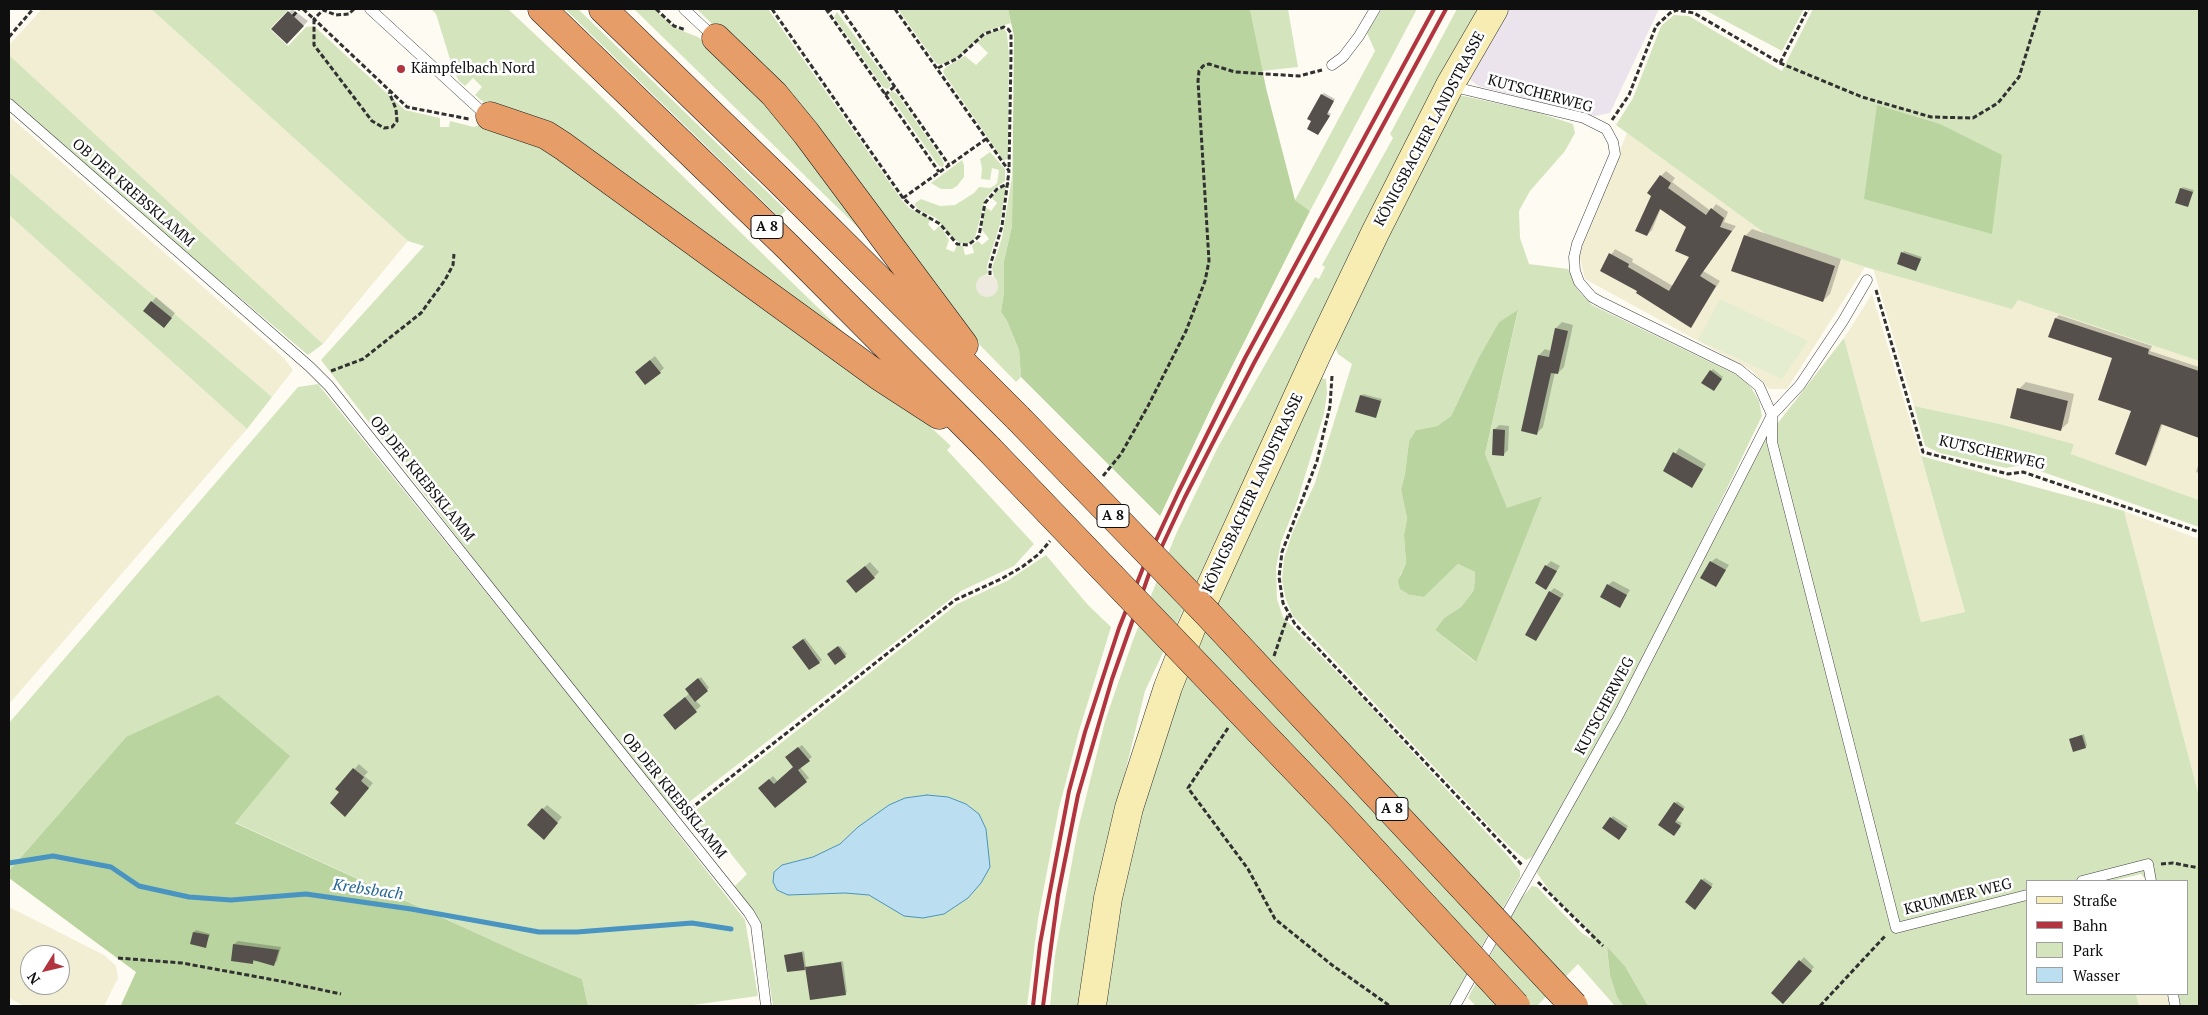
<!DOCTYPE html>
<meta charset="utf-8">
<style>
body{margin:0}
#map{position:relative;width:2208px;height:1015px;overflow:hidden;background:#fefbf2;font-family:"PT Serif",serif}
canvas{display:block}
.frame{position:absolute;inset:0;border:10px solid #0f0f0f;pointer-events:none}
.legend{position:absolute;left:2026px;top:880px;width:162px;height:115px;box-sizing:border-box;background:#fff;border:1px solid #9f9f9f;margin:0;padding:6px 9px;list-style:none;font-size:15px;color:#0f0f0f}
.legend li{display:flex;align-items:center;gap:10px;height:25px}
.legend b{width:25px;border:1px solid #9f9f9f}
.north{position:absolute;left:20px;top:945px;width:50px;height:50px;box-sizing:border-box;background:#fff;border:1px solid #9f9f9f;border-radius:50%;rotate:234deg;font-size:14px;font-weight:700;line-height:20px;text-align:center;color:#0f0f0f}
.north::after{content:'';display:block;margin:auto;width:18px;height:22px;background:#b1343e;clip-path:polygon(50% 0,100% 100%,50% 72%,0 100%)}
</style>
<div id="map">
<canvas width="2208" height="1015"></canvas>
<div class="frame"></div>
<ul class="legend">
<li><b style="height:6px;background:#f7edb3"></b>Straße</li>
<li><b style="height:6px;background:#b1343e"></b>Bahn</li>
<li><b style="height:14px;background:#d4e5be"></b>Park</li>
<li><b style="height:14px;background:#bbdef0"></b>Wasser</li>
</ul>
<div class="north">N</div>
</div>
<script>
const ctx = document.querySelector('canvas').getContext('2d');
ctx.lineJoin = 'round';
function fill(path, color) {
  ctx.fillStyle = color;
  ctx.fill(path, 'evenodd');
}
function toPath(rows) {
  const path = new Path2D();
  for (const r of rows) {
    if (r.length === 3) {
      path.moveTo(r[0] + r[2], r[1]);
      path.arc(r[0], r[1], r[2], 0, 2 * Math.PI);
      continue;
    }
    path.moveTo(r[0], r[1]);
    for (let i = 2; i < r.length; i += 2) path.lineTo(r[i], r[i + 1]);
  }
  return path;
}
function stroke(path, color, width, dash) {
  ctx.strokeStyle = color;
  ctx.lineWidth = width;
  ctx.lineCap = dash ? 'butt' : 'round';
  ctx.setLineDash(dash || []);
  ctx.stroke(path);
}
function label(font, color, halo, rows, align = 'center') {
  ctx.font = font + ' "PT Serif",serif';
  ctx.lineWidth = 5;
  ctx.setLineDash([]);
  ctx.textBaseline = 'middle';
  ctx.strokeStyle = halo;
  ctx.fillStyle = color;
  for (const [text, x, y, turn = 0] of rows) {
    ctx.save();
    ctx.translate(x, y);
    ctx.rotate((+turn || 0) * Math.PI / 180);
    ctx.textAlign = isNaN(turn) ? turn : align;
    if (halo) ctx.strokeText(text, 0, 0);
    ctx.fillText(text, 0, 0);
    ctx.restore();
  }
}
const industrial = toPath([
 [1506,9,1659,9,1610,113,1595,116,1478,86,1468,78]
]);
const farmland = toPath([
 [42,9,151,9,408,241,323,344,9,55,9,45],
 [9,116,284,358,293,370,272,397,9,172],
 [1627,133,1766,234,1865,267,1787,389,1769,389,1751,370,1585,279,1579,254],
 [9,215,247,429,9,704],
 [1873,268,2011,308,2018,299,2199,361,2199,500,2071,454,2074,444,2000,424,1914,406],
 [1872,294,1919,450,1965,612,1921,622,1844,338],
 [2124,511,2199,539,2199,796],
 [9,907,104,955,116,966,118,978,104,1006,24,1006,9,998],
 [30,955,60,955,60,985,30,985],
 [2136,994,2170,994,2172,1006,2139,1006]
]);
const green = toPath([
 [151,9,289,9,270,29,288,46,306,27,314,26,405,110,440,118,440,127,449,127,450,121,474,127,482,124,542,142,924,421,951,446,947,450,1034,544,1014,566,961,591,675,813,543,649,321,360,424,246,408,241],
 [431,9,508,9,588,84,842,331,838,334,489,107,475,95,482,87,473,78,465,86,459,81,453,69,436,14],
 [565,9,578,9,786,210,779,217],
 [634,9,654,9,675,28,698,37,767,96,878,247],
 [697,9,768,9,901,199,909,208,931,219,928,224,934,231,939,226,943,230,949,240,946,249,954,252,957,245,963,246,965,255,974,253,972,245,978,241,982,245,989,239,982,230,985,207,991,211,997,203,991,197,1004,185,1006,187,1000,224,987,266,988,273,978,280,997,281,994,277,992,268,1002,238,1012,177,1012,226,1004,261,1004,292,1001,312,1007,321,1019,350,1021,377,1016,382,974,339,721,33],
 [898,9,1008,9,1011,23,987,31,958,57,940,65,936,63],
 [1250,9,1288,9,1298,67,1262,71],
 [1382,9,1417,9,1310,211,1295,200,1375,51,1367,33],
 [1457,9,1479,9,1243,482,1145,691,1115,814,1081,1006,1050,1006,1055,955,1078,829,1105,721,1133,640,1176,534,1218,447,1315,277,1319,279,1325,267,1322,265,1393,138,1390,134],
 [1703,9,1804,9,1782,51],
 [1813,9,2199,9,2199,361,2018,300,2012,309,1865,267,1766,234,1616,125,1633,98,1661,26,1674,15,1689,16,1782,71],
 [837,12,889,82,891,85,888,89,883,87,834,17],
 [1001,29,1004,29,1007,33,1009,55,1008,158,1004,161,944,74,943,71,946,67,965,56,976,65,988,53,977,42,990,32],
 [9,55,323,344,308,355,144,217,9,98],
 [892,91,897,94,938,153,944,163,943,167,939,166,936,162,890,96,888,94],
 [1458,96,1464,96,1536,112,1573,124,1575,133,1565,151,1530,191,1519,211,1520,238,1529,264,1568,269,1578,290,1592,305,1741,377,1751,387,1759,401,1762,416,1672,602,1604,734,1534,856,1526,860,1512,849,1489,826,1293,616,1286,600,1282,580,1284,558,1293,531,1315,483,1352,364,1338,354,1334,344],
 [1518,311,1485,454,1507,509,1541,496,1475,662,1435,630,1444,618,1461,607,1474,590,1475,572,1458,564,1424,597,1410,595,1400,575,1406,563,1404,535,1407,518,1401,490,1405,474,1409,441,1416,430,1437,426,1451,416,1479,357,1499,322],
 [990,152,1005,169,1005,181,995,188,985,199,975,238,967,244,961,243,953,239,936,218,919,210,914,204,921,199,940,206,955,205,974,193,979,187,990,188,994,186,997,183,999,170,992,168,990,180,981,179,982,168,980,159],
 [962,160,964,165,964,177,957,186,952,189,941,189,931,183],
 [9,172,272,397,247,429,9,215],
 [1844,338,1921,622,1965,612,1921,456,2124,511,2199,796,2199,1006,2172,1006,2170,994,2187,994,2187,881,2147,881,2141,874,2112,881,2027,881,2027,994,2136,994,2139,1006,1648,1006,1625,966,1607,948,1610,976,1617,997,1623,1006,1615,1006,1578,964,1537,1006,1476,1006,1468,998,1519,901,1532,886,1537,887,1582,933,1591,939,1590,931,1551,893,1537,873,1538,866,1622,717,1767,437],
 [1317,377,1326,379,1327,393,1324,414,1296,505,1281,542,1276,568,1277,599,1283,617,1365,701,1509,857,1520,871,1520,877,1456,993,1451,1006,1103,1006,1117,894,1175,698],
 [318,384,588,719,745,920,758,996,686,1006,588,1006,582,979,520,953,234,822,126,737,9,871,9,723,298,387],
 [1914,406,2000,424,2074,444,2071,454,2199,500,2199,527,2023,465,2006,468,1940,453,1925,446],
 [1046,555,1088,605,1111,627,1079,731,1059,808,1038,919,1027,1006,773,1006,760,921,735,886,747,874,724,845,713,853,686,818,957,604,1007,581]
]);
const forest = toPath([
 [1008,9,1250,9,1266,88,1295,200,1310,211,1213,404,1160,516,1021,377,1019,350,1007,321,1001,312,1004,292,1004,261,1012,226,1014,36],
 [1877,105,1940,124,2002,155,1992,234,1864,199],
 [1518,310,1485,454,1507,508,1542,496,1476,662,1435,630,1444,618,1461,607,1474,590,1475,572,1458,564,1424,597,1410,595,1400,589,1398,581,1406,563,1404,535,1407,518,1401,490,1405,474,1409,441,1416,430,1437,426,1451,416,1479,357,1499,322],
 [218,695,290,756,235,823,520,953,582,979,588,1006,121,1005,136,972,9,878,9,871,126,737],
 [1607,947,1625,966,1648,1006,1623,1006,1617,997,1610,976]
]);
const pitch = toPath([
 [1720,299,1808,341,1782,379,1698,340]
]);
const plaza = toPath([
 [987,286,11]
]);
const water = toPath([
 [927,795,948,797,966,804,979,814,986,829,990,867,981,883,968,898,944,914,923,918,904,916,869,895,845,893,788,895,777,890,773,882,774,872,782,865,813,857,840,844,858,827,889,805,905,798,927,795]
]);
const shadow = toPath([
 [292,9,308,21,287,43,273,29],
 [1324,93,1335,99,1328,112,1331,114,1320,131,1322,94],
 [1666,171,1675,178,1672,182,1711,211,1716,204,1728,212,1724,222,1736,226,1703,271,1720,281,1691,326,1639,291,1601,270,1615,249,1633,259,1632,262,1673,286,1691,257,1687,227,1661,208,1652,230,1647,235,1661,176],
 [2183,187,2194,190,2187,206,2181,189],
 [1752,229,1841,259,1830,294,1823,301,1745,236],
 [1904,251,1922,257,1916,270,1902,253],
 [156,297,175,313,168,322,152,302],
 [2059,315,2152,346,2150,351,2199,367,2199,436,2163,423,2149,461,2146,464,2132,410,2113,357,2050,336,2056,318],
 [1562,322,1573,325,1564,367,1558,373,1555,372,1543,427,1537,433,1539,355,1545,349,1551,351,1556,328],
 [655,356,664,368,660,372,641,367],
 [1713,369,1723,377,1715,388,1711,371],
 [2026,382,2074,394,2068,423,2060,430,2019,389],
 [1363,394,1382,399,1376,417,1361,396],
 [1499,425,1509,426,1508,450,1504,454,1494,430],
 [1679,448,1706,464,1692,487,1664,471],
 [2199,462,2199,473,2196,472],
 [1716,558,1729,565,1715,586,1711,562],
 [1551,561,1560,566,1546,588,1546,566],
 [870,562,879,572,874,577,848,581],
 [1613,581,1630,590,1619,607,1608,585],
 [1554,588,1564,594,1536,640,1550,592],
 [805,638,822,660,809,669,795,645],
 [840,646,847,654,845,656,831,652],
 [701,677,709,688,695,700,701,706,675,728,669,711,690,693,686,689],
 [2084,734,2087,745,2086,747,2070,739],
 [802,745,812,757,800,767,809,778,775,806,763,785,773,776,778,782,794,767,790,754],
 [359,764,368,772,364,776,373,783,350,811,337,789],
 [1677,801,1685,807,1676,820,1682,823,1675,833,1660,825],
 [547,805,562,817,548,834,543,809],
 [1613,816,1628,826,1621,837,1604,828],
 [1704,878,1713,884,1697,906,1702,880],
 [196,930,210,934,205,947,194,932],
 [238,941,281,947,277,961,274,964,256,960,252,963,234,944],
 [804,951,806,967,804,969,786,955],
 [1804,957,1814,967,1787,998,1772,993],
 [843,961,847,992,845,994,806,968]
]);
const stream = toPath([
 [9,863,53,856,111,867,139,886,189,897,231,900,306,894,411,909,539,932,577,932,692,923,731,929]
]);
const building = toPath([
 [288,11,304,26,287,44,271,29],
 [1321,94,1334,101,1327,114,1330,116,1318,135,1307,129,1311,121,1307,119],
 [1660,175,1671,183,1668,188,1706,215,1711,208,1724,218,1720,227,1732,231,1700,276,1716,286,1691,328,1636,293,1637,291,1600,271,1609,253,1629,264,1628,267,1669,291,1689,257,1675,251,1686,227,1660,209,1647,236,1635,231,1651,196,1647,193],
 [2180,188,2193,192,2188,207,2175,203],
 [1744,235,1835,266,1823,302,1731,271],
 [1901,252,1921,259,1916,271,1897,264],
 [151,301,172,318,164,328,143,311],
 [2055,318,2149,349,2148,354,2199,371,2199,438,2161,424,2146,466,2115,454,2131,411,2098,400,2112,358,2048,337],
 [1555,328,1568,331,1558,374,1551,373,1537,435,1521,431,1538,355,1549,357],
 [650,360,661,373,645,385,635,372],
 [1710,370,1722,379,1714,391,1701,383],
 [2017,388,2068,401,2061,431,2010,418],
 [1360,395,1381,401,1376,418,1355,412],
 [1493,429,1505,430,1504,456,1492,455],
 [1673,452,1703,469,1692,488,1663,471],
 [1710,561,1726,570,1716,587,1700,578],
 [1545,565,1557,571,1546,590,1535,583],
 [865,566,875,578,856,593,846,581],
 [1607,584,1627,595,1620,608,1600,597],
 [1549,591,1561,598,1536,641,1525,635],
 [803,639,820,663,809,670,792,647],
 [838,646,846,657,835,665,827,654],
 [698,678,708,691,695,702,685,689],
 [685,697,697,712,675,730,663,715],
 [2082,735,2086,748,2073,752,2069,739],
 [798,747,810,761,798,770,807,782,775,808,758,788,769,779,774,784,793,767,785,757],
 [353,768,364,777,361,781,369,788,345,817,330,803,339,792,335,789],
 [1674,802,1684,809,1675,822,1681,826,1674,836,1658,825],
 [542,808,558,823,544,840,527,825],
 [1610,817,1627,829,1619,840,1602,828],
 [1701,879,1712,887,1695,910,1685,902],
 [193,932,209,935,206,948,190,944],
 [233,944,279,950,274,966,253,960,253,964,231,961],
 [802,952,805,970,787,972,784,955],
 [1799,960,1812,971,1783,1004,1771,993],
 [841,962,846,995,810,1000,805,967]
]);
const path = toPath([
 [303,9,314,19,314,45,372,121,384,128,392,127,397,121,396,109,389,92],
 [354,9,349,14,336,15,323,10,314,19,407,107,469,119],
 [656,9,674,26,686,30],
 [772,9,903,198,916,210,940,224,957,244,968,245,976,239,979,236,985,203,997,189,1009,183],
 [826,9,939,172],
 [841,9,949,165],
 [895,9,1009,171,1002,226,990,266,990,275],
 [827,12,832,9],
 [293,16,299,9],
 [9,37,33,9],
 [1780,63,1808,9],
 [938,68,958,58,984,34,1004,27,1008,29,1011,33,1011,56,1009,170],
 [885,95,895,86],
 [1612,120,1629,95,1656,26,1670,13,1677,10,1694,13,1780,63,1862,97,1931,117,1973,118,1998,103,2019,77,2040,9],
 [903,198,986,139],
 [1876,290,1923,452,2008,474,2023,472,2199,532],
 [331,371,363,359,421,313,445,280,453,265,454,254],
 [1332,376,1330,406,1317,461,1282,552,1279,577,1283,603,1295,624,1522,865],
 [1103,476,1121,454,1148,406,1186,331,1205,281,1209,261,1198,81,1199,71,1203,66,1209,64,1235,72,1299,76,1322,70],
 [1274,656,1288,615],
 [1228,728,1188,788,1248,869,1275,919,1332,965,1390,1006],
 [684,814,955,600,1001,579,1022,567,1039,554,1050,541],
 [2161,864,2173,863,2199,868],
 [1538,882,1603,946],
 [118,958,182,963,280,981,341,994],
 [1820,1006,1886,935]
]);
const lane = toPath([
 [370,9,478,108,490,116],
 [684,9,715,38],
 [1332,65,1343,57,1359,36,1375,9],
 [1450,86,1584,118,1606,129,1613,142,1615,154,1577,244,1574,257,1575,271,1579,282,1592,297,1601,302,1738,369,1759,386,1772,415,1619,714,1455,1006],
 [9,104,310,367,329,386,749,913,756,925,766,1006],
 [1867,280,1843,321,1800,385,1772,415,1772,442,1896,928,2027,895],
 [2082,881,2148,864,2151,881],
 [2173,994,2175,1006]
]);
const secondary = toPath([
 [1092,1006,1108,898,1129,808,1168,687,1191,629,1318,352,1375,233,1450,85,1494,9]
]);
const highway = toPath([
 [542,9,788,247,988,448],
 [603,9,778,179,1018,418],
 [716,38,774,94,806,133,964,345],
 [490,116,546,135,563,146,879,376,939,415]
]);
const rail = toPath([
 [1033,1006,1040,944,1069,791,1085,732,1119,628,1143,568,1178,493,1245,358,1434,9],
 [1043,1006,1058,895,1078,795,1112,679,1149,574,1185,497,1254,363,1446,9]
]);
const highwayBridge = toPath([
 [1018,418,1207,613,1574,1006],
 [988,448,1338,813,1516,1006]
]);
const markers = [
 [401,69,5,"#b1343e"]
];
const shields = [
 [767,227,32],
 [1113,516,32],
 [1392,809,32]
];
const shieldNames = [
 ["A 8",767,227],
 ["A 8",1113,516],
 ["A 8",1392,809]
];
const poiNames = [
 ["Kämpfelbach Nord",411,69]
];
const streetNames = [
 ["KUTSCHERWEG",1540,94,15],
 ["KÖNIGSBACHER LANDSTRASSE",1430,129,-62],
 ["OB DER KREBSKLAMM",133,193,41],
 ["KUTSCHERWEG",1992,453,13],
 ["OB DER KREBSKLAMM",422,479,51],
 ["KÖNIGSBACHER LANDSTRASSE",1253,493,-65],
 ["KUTSCHERWEG",1605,706,-62],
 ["OB DER KREBSKLAMM",674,796,51],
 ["KRUMMER WEG",1958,897,-14]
];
const waterNames = [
 ["Krebsbach",368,890,8]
];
fill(industrial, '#ebe4ec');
fill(farmland, '#f2eed4');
fill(green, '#d4e5be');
fill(forest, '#b9d49f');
fill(pitch, '#e4edcf');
fill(plaza, '#eeeae0');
fill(water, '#bbdef0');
stroke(water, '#4994c0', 1);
fill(shadow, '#0003');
stroke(stream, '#4994c0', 5);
fill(building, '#56504c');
stroke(lane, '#424242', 11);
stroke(secondary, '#313131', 29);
stroke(highway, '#202020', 29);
stroke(path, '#313131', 3, [5, 2.5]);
stroke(lane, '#fff', 10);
stroke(secondary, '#f7edb3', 28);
stroke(highway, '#e69d68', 28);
stroke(rail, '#b1343e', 4);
stroke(highwayBridge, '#202020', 29, []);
stroke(highwayBridge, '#e69d68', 28);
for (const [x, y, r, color] of markers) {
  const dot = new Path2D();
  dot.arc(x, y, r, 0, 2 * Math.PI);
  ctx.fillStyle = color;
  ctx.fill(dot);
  stroke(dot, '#fff', 2);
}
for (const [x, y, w] of shields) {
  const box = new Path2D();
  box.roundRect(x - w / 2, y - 11.5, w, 23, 4);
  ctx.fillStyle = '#fff';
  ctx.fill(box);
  stroke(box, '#0f0f0f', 1);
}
label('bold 14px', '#0f0f0f', null, shieldNames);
label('15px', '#0f0f0f', '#fff', poiNames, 'left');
label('15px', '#0f0f0f', '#fff', streetNames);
label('italic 16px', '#246794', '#fff', waterNames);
</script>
